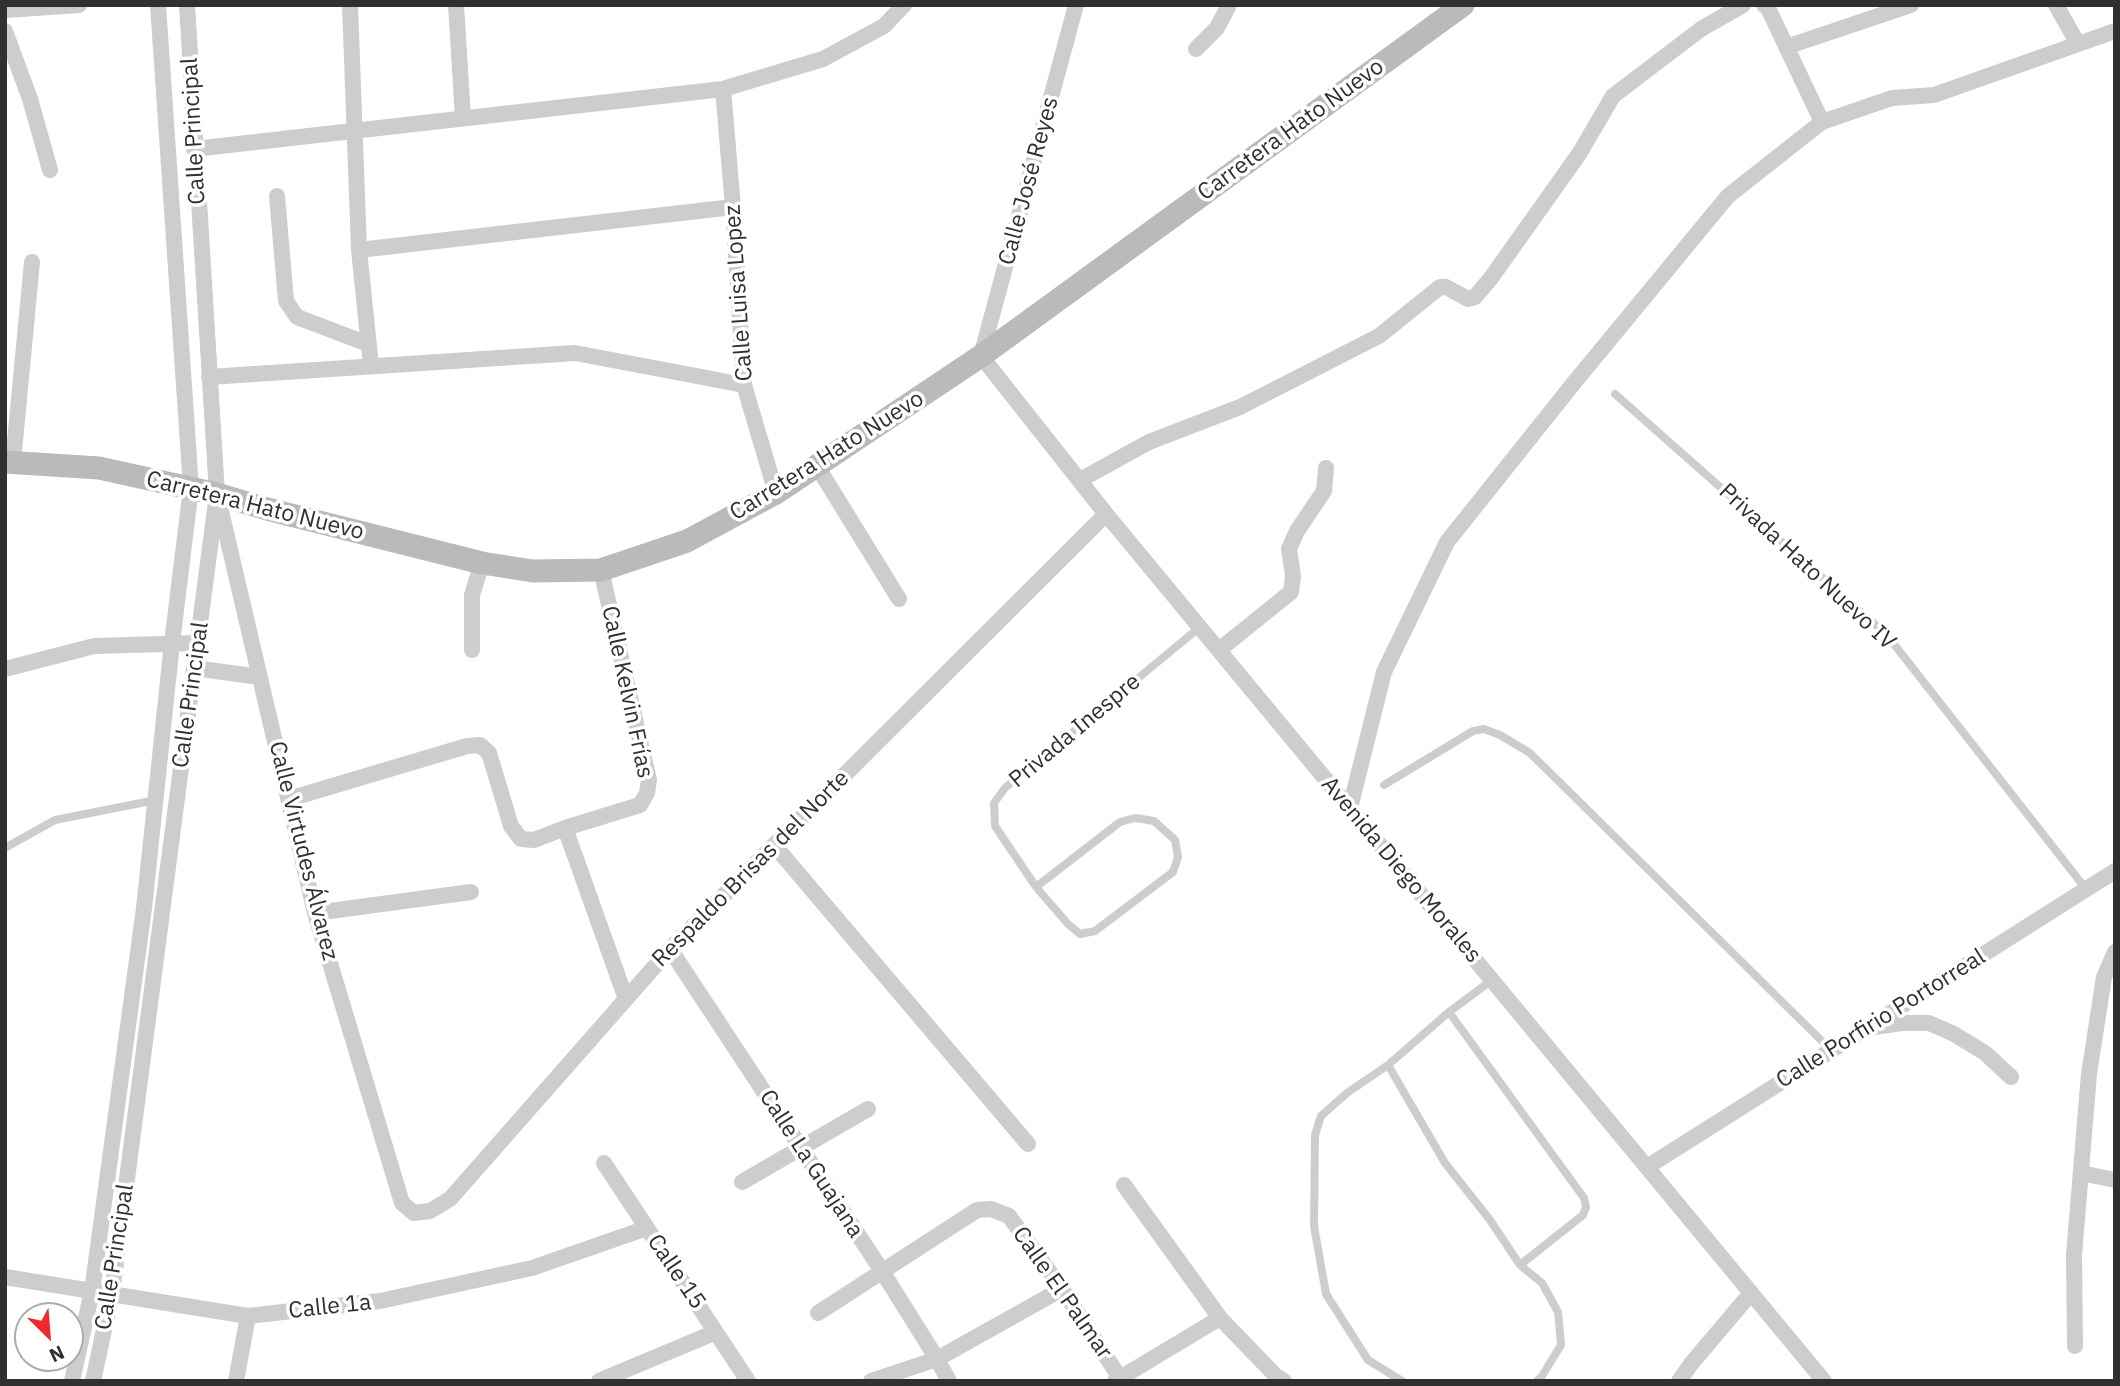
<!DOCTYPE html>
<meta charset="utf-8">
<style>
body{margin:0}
#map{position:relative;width:2120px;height:1386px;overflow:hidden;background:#fff;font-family:"IBM Plex Sans",sans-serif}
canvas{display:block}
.frame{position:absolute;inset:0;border:7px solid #303030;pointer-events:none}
.north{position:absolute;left:14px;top:1302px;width:70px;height:70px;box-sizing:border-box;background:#fff;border:2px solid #acacac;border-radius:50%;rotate:155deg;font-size:19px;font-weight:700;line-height:28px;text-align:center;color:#303030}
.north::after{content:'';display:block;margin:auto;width:24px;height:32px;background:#ef2a2a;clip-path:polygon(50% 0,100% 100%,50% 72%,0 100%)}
</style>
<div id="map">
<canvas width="2120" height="1386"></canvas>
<div class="frame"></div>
<div class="north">N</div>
</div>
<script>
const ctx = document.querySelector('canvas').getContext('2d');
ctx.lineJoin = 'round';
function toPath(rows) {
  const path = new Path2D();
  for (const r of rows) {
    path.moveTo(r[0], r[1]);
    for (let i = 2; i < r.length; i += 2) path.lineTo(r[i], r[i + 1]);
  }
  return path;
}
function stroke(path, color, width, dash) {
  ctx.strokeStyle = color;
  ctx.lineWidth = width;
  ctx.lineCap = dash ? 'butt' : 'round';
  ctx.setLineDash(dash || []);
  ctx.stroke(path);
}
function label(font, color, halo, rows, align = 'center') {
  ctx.font = font + ' "IBM Plex Sans",sans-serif';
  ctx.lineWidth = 7;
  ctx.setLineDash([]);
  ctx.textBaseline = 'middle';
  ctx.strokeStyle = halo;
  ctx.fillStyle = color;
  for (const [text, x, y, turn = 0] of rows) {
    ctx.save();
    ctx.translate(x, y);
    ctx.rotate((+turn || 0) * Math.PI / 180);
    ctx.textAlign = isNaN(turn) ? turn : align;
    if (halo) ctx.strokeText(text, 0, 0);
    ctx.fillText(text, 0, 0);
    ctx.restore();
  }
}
const service = toPath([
 [1615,394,1886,634,2086,889],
 [1384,785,1473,731,1484,729,1500,735,1530,753,1831,1050],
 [5,848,55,820,156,800],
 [1036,887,1120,822,1135,818,1154,821,1175,840,1178,857,1173,872,1095,931,1080,934,1068,924,1036,887,995,826,994,803,1005,788,1200,627],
 [1449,1012,1584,1198,1586,1207,1583,1215,1520,1265],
 [1388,1065,1445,1163,1490,1220,1520,1265,1542,1283,1558,1312,1561,1345,1542,1376,1537,1381],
 [1402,1381,1368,1360,1326,1294,1314,1226,1315,1135,1321,1116,1347,1093,1388,1065,1449,1012,1492,980]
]);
const minor = toPath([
 [350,5,359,250,371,366],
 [456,5,463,118],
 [1076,5,981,356,1106,514,1824,1381],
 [1764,5,1768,8,1822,122],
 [2056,5,2078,44],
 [5,10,79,5],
 [5,31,30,99,50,170],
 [1786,47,1911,5],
 [1196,49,1217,28,1229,5],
 [723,89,733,207,744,385,776,493],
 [194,149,723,89,823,59,884,26,904,5],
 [277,196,286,301,297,317,368,344],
 [359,250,733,207],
 [209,377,575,353,744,385],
 [13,462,32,262],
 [817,466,899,599],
 [1080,480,1149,442,1240,407,1379,336,1440,287,1446,287,1468,299,1475,297,1491,278,1579,154,1613,96,1701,29,1743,5],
 [217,494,315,913,402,1203,414,1213,430,1211,450,1199,670,949,1106,514],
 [472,650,472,595,482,563],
 [1219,650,1291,592,1293,576,1289,549,1297,531,1324,491,1326,468],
 [194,668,260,677],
 [5,669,94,646,198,643],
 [289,799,467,746,480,745,489,753,511,826,521,839,534,840,565,828,640,805,647,793,649,780,601,570],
 [1350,808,1384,672,1447,542,1573,384,1728,196,1822,122,1892,98,1934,95,2115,31],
 [565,828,626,999],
 [774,845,1028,1144],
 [315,913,471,892],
 [670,949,882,1271,937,1359,949,1381],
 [1874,1027,1902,1023,1929,1023,1954,1034,1985,1053,2011,1077],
 [604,1163,748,1381],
 [1647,1167,2115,871],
 [2081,1173,2115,1180],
 [742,1182,868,1109],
 [1124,1185,1220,1318,1276,1376,1284,1381],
 [5,1277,248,1316,380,1301,532,1268,647,1228],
 [818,1313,977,1210,991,1209,1009,1216,1062,1289,1122,1381],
 [2075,1346,2074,1255,2089,1074,2104,977,2115,952],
 [72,1381,92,1291,144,908,172,643,191,488,158,5],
 [93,1381,112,1293,217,494,187,5],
 [236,1381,248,1316],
 [599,1381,716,1332],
 [871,1381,937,1359,1062,1289],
 [1115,1381,1220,1318],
 [1679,1381,1691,1364,1751,1293]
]);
const secondary = toPath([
 [5,462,99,468,217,494,267,509,482,563,533,571,601,570,687,541,776,493,981,356,1463,5]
]);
const streetNames = [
 ["Carretera Hato Nuevo",1291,130,-36],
 ["Calle Principal",194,131,-93],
 ["Calle José Reyes",1029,181,-75],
 ["Calle Luisa Lopez",739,293,-94],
 ["Carretera Hato Nuevo",827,456,-32],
 ["Carretera Hato Nuevo",255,506,14],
 ["Privada Hato Nuevo IV",1807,567,43],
 ["Calle Kelvin Frías",627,692,78],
 ["Calle Principal",191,695,-82],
 ["Privada Inespre",1075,731,-40],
 ["Calle Virtudes Álvarez",303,851,76],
 ["Respaldo Brisas del Norte",751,869,-45],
 ["Avenida Diego Morales",1401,870,50],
 ["Calle Porfirio Portorreal",1881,1019,-32],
 ["Calle La Guajana",811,1164,57],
 ["Calle Principal",115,1257,-81],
 ["Calle 15",676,1272,56],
 ["Calle El Palmar",1062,1293,55],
 ["Calle 1a",330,1307,-6]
];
stroke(service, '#cdcdcd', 8);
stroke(minor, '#cdcdcd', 16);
stroke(secondary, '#bababa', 23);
label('23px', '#303030', '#fff', streetNames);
</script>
